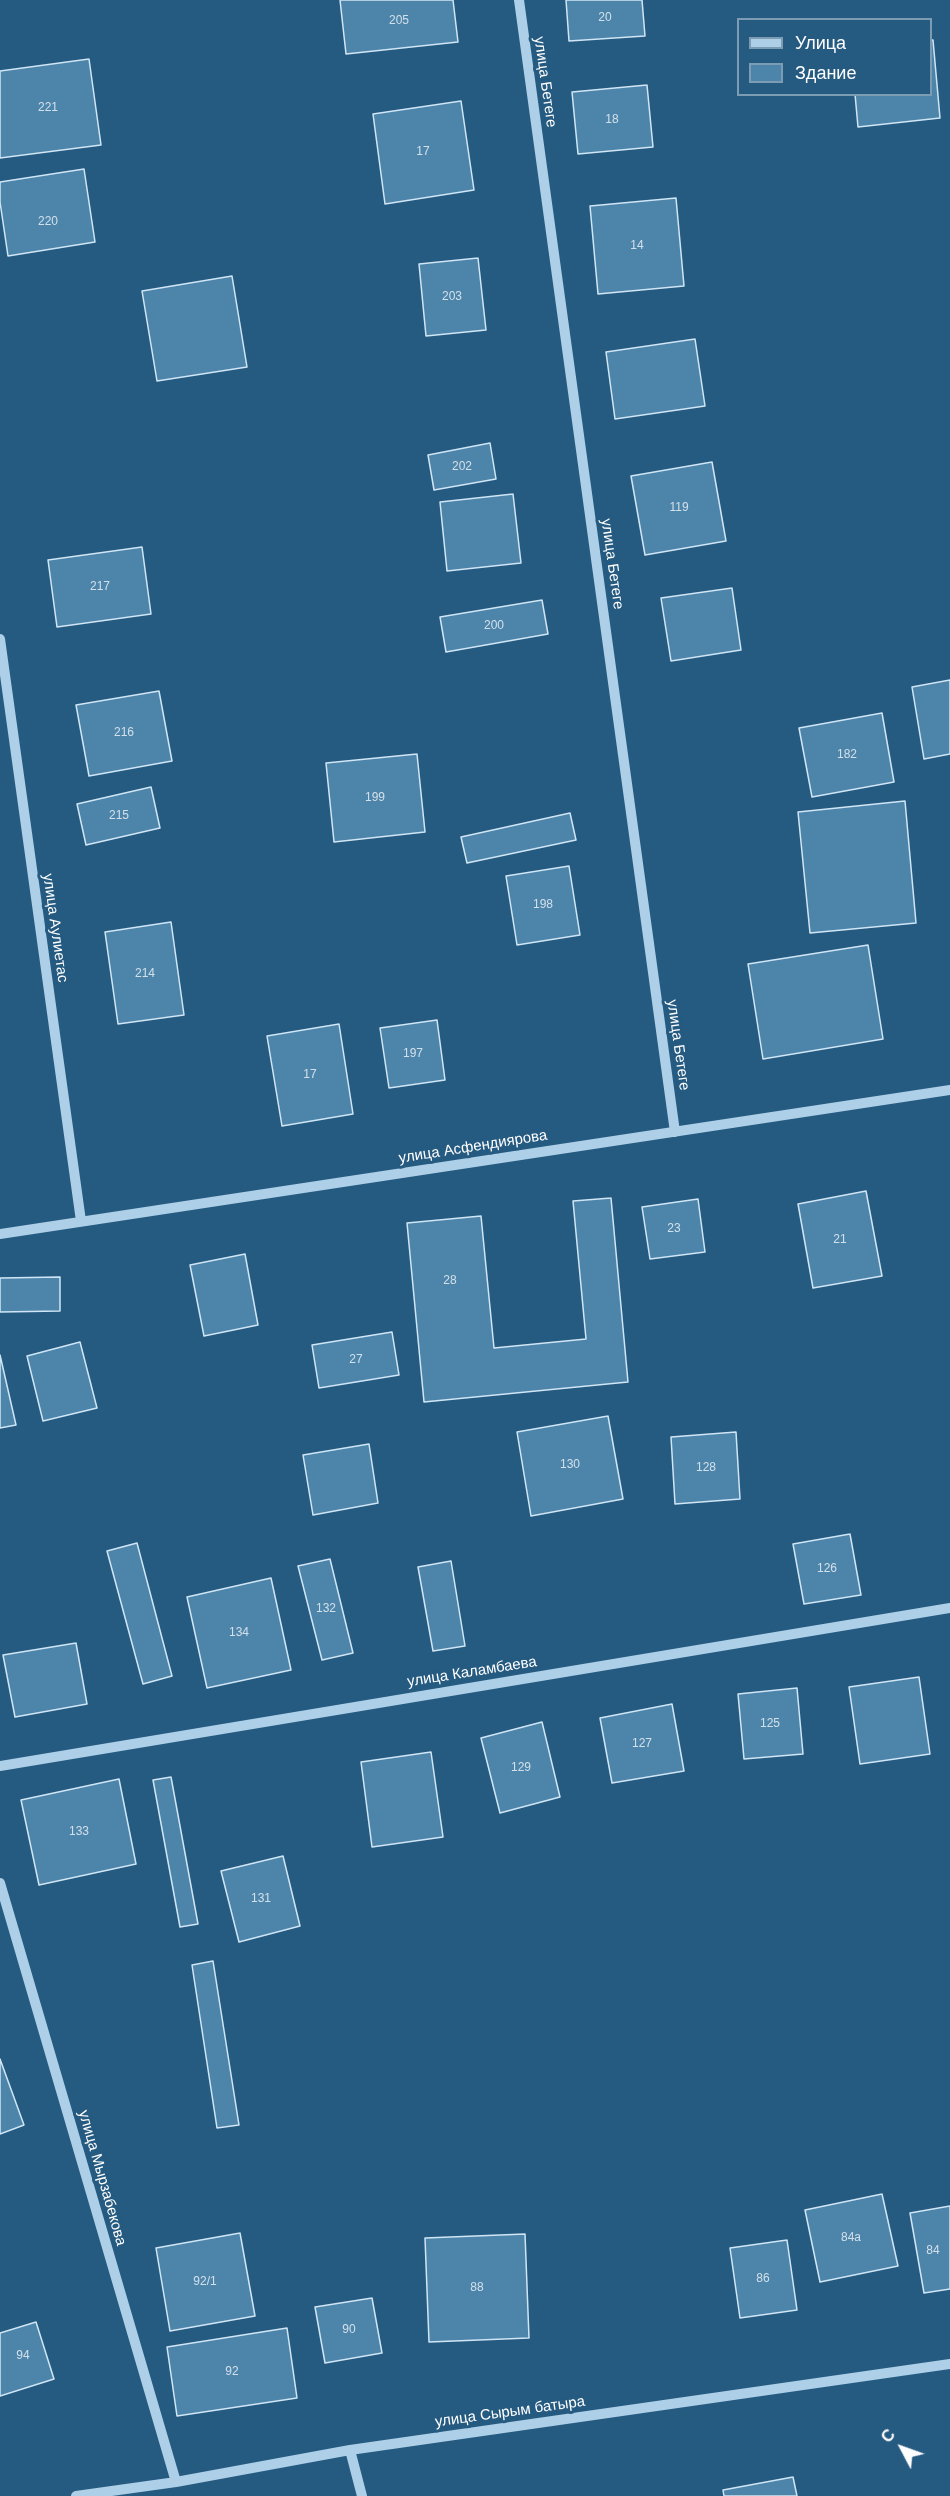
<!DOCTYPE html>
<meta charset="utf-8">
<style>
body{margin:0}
#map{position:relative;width:950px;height:2496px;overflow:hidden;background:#255a81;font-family:Helvetica,sans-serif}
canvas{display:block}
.legend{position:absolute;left:737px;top:18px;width:195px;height:78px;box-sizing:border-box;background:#255a81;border:2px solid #7c9cb3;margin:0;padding:8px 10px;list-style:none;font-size:18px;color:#fff}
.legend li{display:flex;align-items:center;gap:12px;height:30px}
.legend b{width:30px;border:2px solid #7c9cb3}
.north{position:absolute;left:872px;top:2418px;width:60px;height:60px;-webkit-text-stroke:4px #255a81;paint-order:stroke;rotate:311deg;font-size:16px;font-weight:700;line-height:24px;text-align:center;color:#fff}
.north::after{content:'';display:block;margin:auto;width:21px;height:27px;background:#fff;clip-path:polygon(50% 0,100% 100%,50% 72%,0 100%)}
</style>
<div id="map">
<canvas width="950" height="2496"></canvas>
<ul class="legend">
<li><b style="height:8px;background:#adcfe7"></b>Улица</li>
<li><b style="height:16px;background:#4d84aa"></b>Здание</li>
</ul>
<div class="north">С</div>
</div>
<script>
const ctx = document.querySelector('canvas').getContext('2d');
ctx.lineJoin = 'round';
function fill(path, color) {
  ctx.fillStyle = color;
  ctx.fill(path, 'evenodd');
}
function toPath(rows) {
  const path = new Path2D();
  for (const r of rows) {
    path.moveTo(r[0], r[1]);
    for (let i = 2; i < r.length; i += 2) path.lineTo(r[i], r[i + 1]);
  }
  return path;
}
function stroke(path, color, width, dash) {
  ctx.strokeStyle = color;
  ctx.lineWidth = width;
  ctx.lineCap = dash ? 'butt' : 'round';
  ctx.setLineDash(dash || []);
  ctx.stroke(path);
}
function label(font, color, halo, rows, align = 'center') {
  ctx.font = font + ' Helvetica,sans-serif';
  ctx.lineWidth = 6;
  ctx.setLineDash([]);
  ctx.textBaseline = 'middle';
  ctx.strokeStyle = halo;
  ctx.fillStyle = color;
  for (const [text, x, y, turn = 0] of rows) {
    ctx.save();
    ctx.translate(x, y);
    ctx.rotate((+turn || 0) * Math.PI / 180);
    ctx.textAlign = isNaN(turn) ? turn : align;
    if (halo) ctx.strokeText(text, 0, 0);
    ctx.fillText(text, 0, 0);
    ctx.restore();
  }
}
const building = toPath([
 [340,0,453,0,458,42,346,54,340,0],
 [566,0,642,0,645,36,569,41,566,0],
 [930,40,933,40,940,118,858,127,855,94,930,94,930,40],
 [89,59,101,145,0,158,0,71,89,59],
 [647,85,653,147,578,154,572,92,647,85],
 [461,101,474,190,385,204,373,114,461,101],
 [84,169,95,242,8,256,0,202,0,182,84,169],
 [676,198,684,286,598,294,590,206,676,198],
 [478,258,486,330,426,336,419,264,478,258],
 [232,276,247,367,157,381,142,291,232,276],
 [695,339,705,406,615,419,606,352,695,339],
 [490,443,496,479,434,490,428,455,490,443],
 [712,462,726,541,645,555,631,476,712,462],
 [513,494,521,563,447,571,440,502,513,494],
 [142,547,151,614,57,627,48,560,142,547],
 [732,588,741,650,671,661,661,598,732,588],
 [542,600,548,634,446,652,440,617,542,600],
 [950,680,950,754,924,759,912,687,950,680],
 [159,691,172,761,89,776,76,705,159,691],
 [882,713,894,782,812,797,799,728,882,713],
 [417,754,425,832,334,842,326,763,417,754],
 [151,787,160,828,86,845,77,804,151,787],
 [905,801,916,923,810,933,798,812,905,801],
 [570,813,576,840,467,863,461,837,570,813],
 [569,866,580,935,517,945,506,876,569,866],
 [171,922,184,1015,118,1024,105,932,171,922],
 [868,945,883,1039,763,1059,748,964,868,945],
 [437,1020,445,1080,389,1088,380,1028,437,1020],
 [339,1024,353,1114,282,1126,267,1036,339,1024],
 [866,1191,882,1276,813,1288,798,1204,866,1191],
 [611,1198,628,1382,424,1402,407,1223,481,1216,494,1348,586,1339,573,1201,611,1198],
 [698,1199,705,1252,650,1259,642,1207,698,1199],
 [245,1254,258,1325,204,1336,190,1265,245,1254],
 [60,1277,60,1311,0,1312,0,1278,60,1277],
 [392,1332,399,1375,319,1388,312,1345,392,1332],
 [80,1342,97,1408,43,1421,27,1356,80,1342],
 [0,1355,16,1425,0,1428,0,1355],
 [608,1416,623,1499,531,1516,517,1432,608,1416],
 [736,1432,740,1499,675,1504,671,1437,736,1432],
 [369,1444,378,1503,313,1515,303,1455,369,1444],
 [850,1534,861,1595,804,1604,793,1544,850,1534],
 [137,1543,172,1676,143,1684,107,1551,137,1543],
 [330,1559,353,1653,322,1660,298,1566,330,1559],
 [451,1561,465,1646,433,1651,418,1567,451,1561],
 [271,1578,291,1670,207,1688,187,1597,271,1578],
 [76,1643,87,1704,15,1717,3,1655,76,1643],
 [919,1677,930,1754,860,1764,849,1687,919,1677],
 [797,1688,803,1754,744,1759,738,1694,797,1688],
 [672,1704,684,1771,612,1783,600,1718,672,1704],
 [542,1722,560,1797,500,1813,481,1738,542,1722],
 [431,1752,443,1837,372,1847,361,1762,431,1752],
 [171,1777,198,1924,180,1927,153,1780,171,1777],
 [119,1779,136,1864,39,1885,21,1800,119,1779],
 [283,1856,300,1926,239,1942,221,1871,283,1856],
 [213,1961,239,2125,217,2128,192,1965,213,1961],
 [0,2059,24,2125,0,2134,0,2059],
 [882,2194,898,2266,820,2282,805,2210,882,2194],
 [950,2206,950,2289,924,2293,910,2213,950,2206],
 [240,2233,255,2316,170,2331,156,2248,240,2233],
 [525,2234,529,2338,429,2342,425,2238,525,2234],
 [787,2240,797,2310,740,2318,730,2248,787,2240],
 [372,2298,382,2353,325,2363,315,2307,372,2298],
 [36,2322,54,2379,0,2396,0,2333,36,2322],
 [287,2328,297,2398,177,2416,167,2347,287,2328],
 [793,2477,797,2496,724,2496,723,2490,793,2477]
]);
const minor = toPath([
 [519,0,675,1132],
 [0,639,81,1221],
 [0,1234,950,1090],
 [0,1766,950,1608],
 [0,1883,176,2482],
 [350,2450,362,2496],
 [76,2496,176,2482,350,2450,950,2364]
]);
const numberNames = [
 ["20",605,18],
 ["205",399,21],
 ["221",48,108],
 ["18",612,120],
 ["17",423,152],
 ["220",48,222],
 ["14",637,246],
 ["203",452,297],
 ["202",462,467],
 ["119",679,508],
 ["217",100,587],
 ["200",494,626],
 ["216",124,733],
 ["182",847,755],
 ["199",375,798],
 ["215",119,816],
 ["198",543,905],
 ["214",145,974],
 ["197",413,1054],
 ["17",310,1075],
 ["23",674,1229],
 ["21",840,1240],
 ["28",450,1281],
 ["27",356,1360],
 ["130",570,1465],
 ["128",706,1468],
 ["126",827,1569],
 ["132",326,1609],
 ["134",239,1633],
 ["125",770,1724],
 ["127",642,1744],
 ["129",521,1768],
 ["133",79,1832],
 ["131",261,1899],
 ["84а",851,2238],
 ["84",933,2251],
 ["86",763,2279],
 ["92/1",205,2282],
 ["88",477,2288],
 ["90",349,2330],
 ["94",23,2356],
 ["92",232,2372]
];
const streetNames = [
 ["улица Бетеге",545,82,82],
 ["улица Бетеге",612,564,82],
 ["улица Аулиетас",55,928,82],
 ["улица Бетеге",678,1045,82],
 ["улица Асфендиярова",473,1147,-9],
 ["улица Каламбаева",472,1672,-9],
 ["улица Мырзабекова",102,2178,74],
 ["улица Сырым батыра",510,2412,-8]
];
fill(building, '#4d84aa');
stroke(building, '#d0e6f5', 1.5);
stroke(minor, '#adcfe7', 10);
label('12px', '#d2e0ea', null, numberNames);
label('15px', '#fff', '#255a81', streetNames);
</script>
